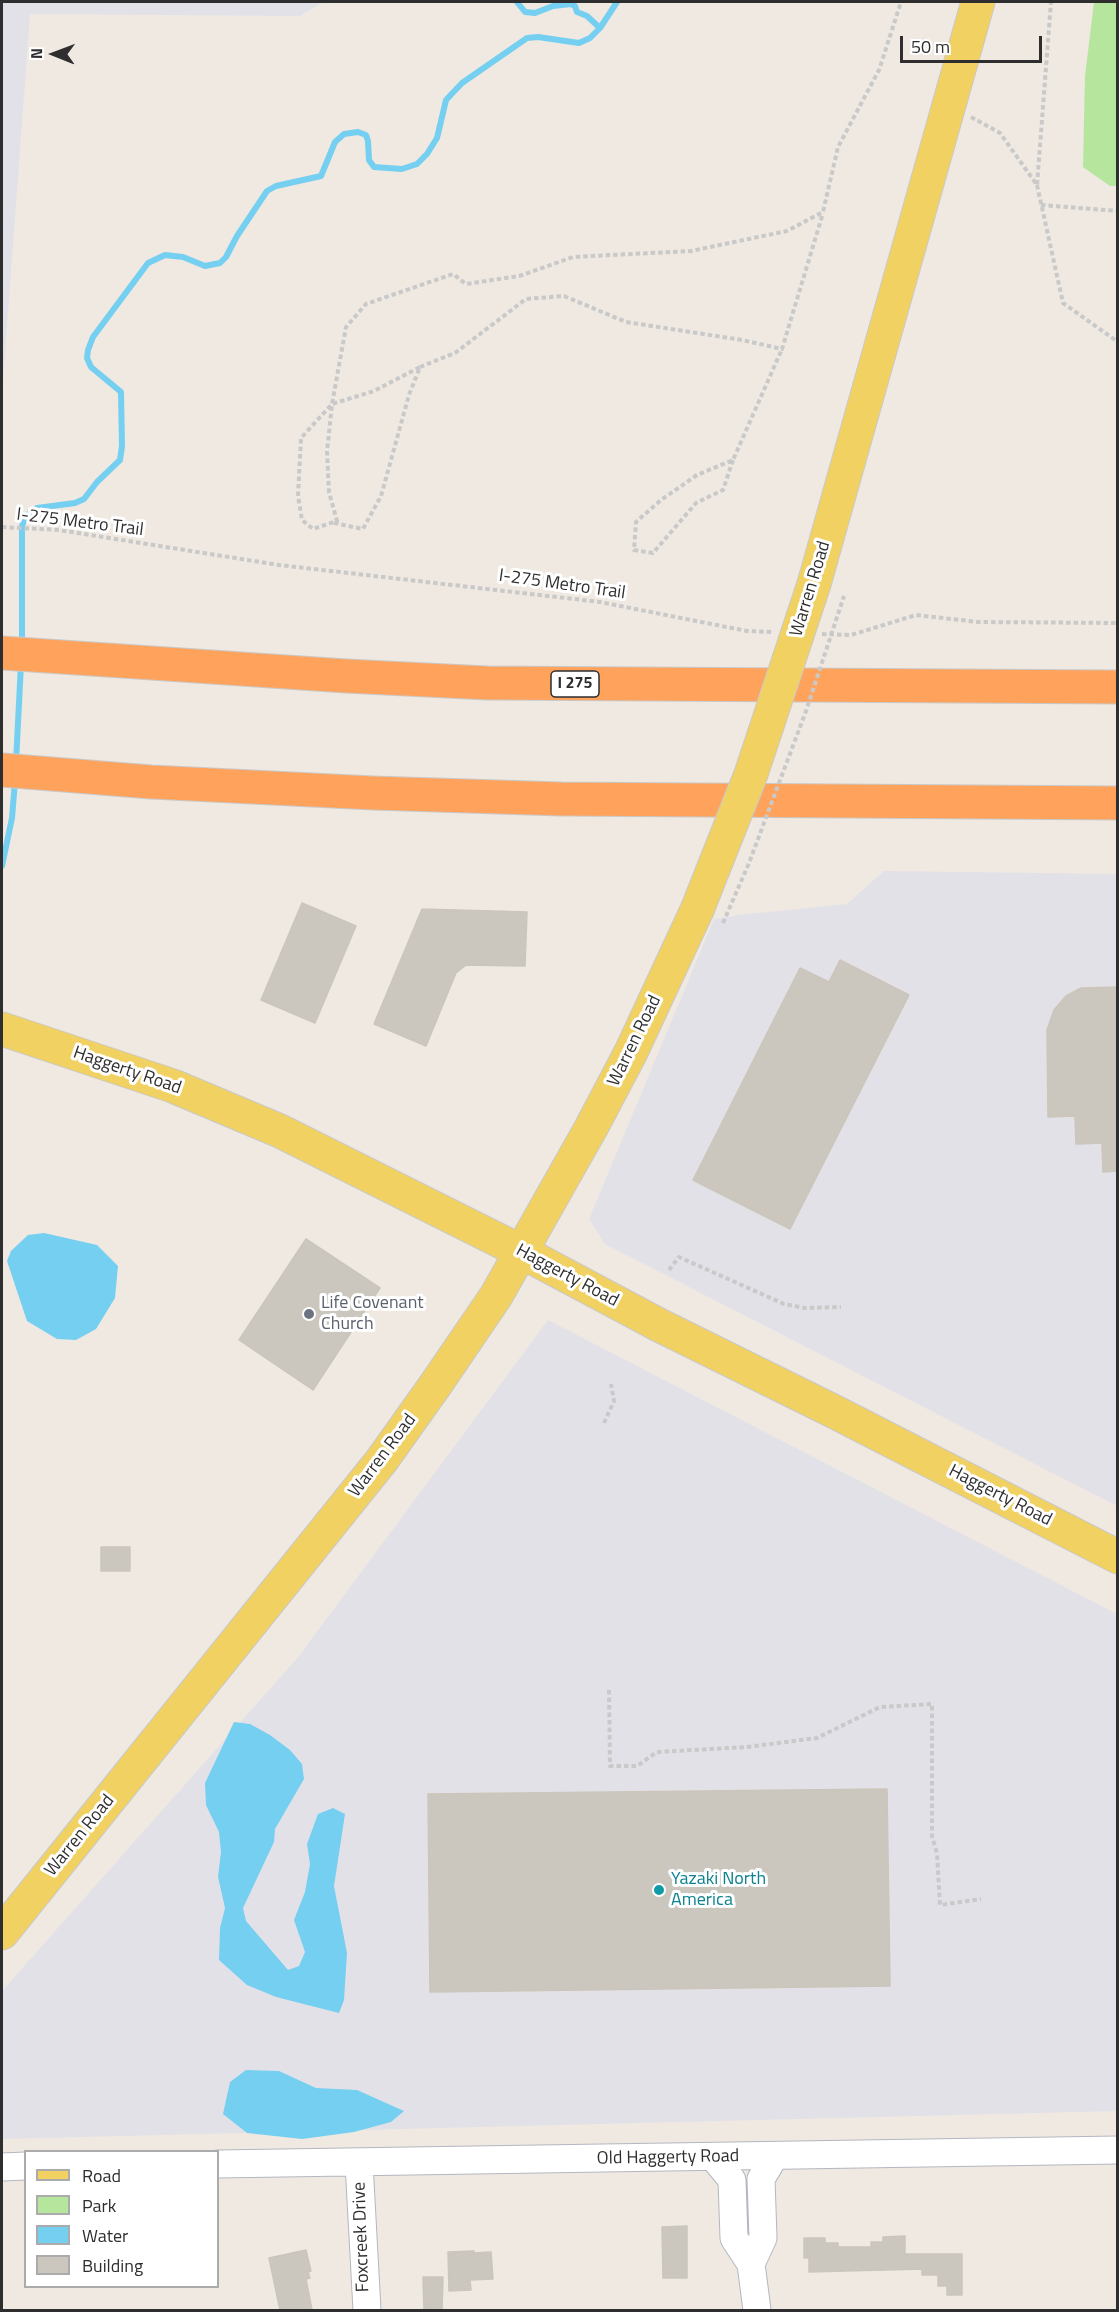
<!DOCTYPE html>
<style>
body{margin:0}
#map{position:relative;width:1119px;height:2312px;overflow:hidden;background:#efe9e1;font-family:"Titillium Web",sans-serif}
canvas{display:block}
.frame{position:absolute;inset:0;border:3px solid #2e2e2e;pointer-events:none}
.legend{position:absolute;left:24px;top:2150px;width:195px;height:138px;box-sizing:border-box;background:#fff;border:2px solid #ababab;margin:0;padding:8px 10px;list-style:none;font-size:18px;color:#2e2e2e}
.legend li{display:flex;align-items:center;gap:12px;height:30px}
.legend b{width:30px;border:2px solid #ababab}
.north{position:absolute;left:24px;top:24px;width:60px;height:60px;-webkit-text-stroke:4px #fff;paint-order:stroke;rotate:271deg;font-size:16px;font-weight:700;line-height:24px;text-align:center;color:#2e2e2e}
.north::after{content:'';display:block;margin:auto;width:21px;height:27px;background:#2e2e2e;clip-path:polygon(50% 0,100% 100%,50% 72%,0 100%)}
.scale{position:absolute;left:900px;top:36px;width:142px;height:27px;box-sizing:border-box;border:3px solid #2e2e2e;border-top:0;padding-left:8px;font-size:18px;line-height:21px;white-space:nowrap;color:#2e2e2e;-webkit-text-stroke:4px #fff;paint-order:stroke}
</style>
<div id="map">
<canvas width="1119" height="2312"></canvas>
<div class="frame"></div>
<ul class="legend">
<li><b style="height:8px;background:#f2d163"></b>Road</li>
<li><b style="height:16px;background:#b6e59e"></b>Park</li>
<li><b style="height:16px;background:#75cff0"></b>Water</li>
<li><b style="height:16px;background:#cbc7bf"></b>Building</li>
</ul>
<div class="north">N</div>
<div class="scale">50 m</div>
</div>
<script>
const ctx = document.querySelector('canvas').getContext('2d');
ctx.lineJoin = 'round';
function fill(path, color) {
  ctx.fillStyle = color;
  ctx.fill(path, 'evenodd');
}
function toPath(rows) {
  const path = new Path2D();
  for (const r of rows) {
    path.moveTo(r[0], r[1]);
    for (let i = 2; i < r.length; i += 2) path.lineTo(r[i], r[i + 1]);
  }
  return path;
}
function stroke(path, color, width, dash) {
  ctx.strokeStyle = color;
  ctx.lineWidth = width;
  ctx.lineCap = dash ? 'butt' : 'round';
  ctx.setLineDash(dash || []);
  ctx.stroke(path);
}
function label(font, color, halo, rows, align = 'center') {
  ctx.font = font + ' "Titillium Web",sans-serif';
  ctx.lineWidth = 6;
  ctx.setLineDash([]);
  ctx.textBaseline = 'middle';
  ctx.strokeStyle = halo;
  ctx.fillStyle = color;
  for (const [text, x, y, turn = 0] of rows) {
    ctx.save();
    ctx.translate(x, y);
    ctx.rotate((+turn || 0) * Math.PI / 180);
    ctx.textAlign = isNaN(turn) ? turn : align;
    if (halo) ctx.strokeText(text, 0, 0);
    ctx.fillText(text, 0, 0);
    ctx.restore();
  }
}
const industrial = toPath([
 [2,2,323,2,300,16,30,14,2,394],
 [884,871,1117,874,1117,1506,605,1244,589,1219,714,919,739,915,847,904],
 [548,1320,1117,1614,1117,2111,2,2139,2,1991,299,1656]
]);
const green = toPath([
 [1094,2,1117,2,1117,186,1110,186,1083,167,1085,76]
]);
const water = toPath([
 [44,1233,97,1245,118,1266,115,1298,96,1329,76,1340,57,1339,27,1321,7,1261,11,1251,28,1235],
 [234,1722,250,1724,270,1735,290,1750,302,1764,304,1779,275,1829,274,1842,243,1908,246,1921,288,1970,299,1966,305,1952,294,1920,305,1892,310,1864,307,1844,318,1814,333,1808,345,1814,334,1886,347,1953,344,2000,339,2013,276,1997,247,1985,219,1960,220,1928,225,1908,218,1877,221,1852,219,1832,206,1805,205,1783],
 [246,2070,279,2071,316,2088,357,2090,404,2111,391,2122,354,2132,302,2139,247,2133,223,2114,230,2082]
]);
const stream = toPath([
 [517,2,525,12,535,13,553,6,571,4,575,6,577,12,587,16,600,28],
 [22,645,22,526,25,517,37,508,75,503,84,499,97,482,120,460,122,446,121,392,91,367,87,358,88,350,93,337,148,263,165,255,183,257,205,266,220,263,226,257,237,236,267,191,276,186,321,176,335,142,344,134,358,132,366,135,368,141,369,160,374,167,402,169,417,164,427,154,437,138,446,100,462,83,527,38,538,37,579,43,590,38,600,28,617,2],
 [16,762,21,664],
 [2,866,12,818,15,781]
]);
const building = toPath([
 [302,903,356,926,315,1023,261,1000,302,903],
 [422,909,527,912,525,966,466,965,456,973,426,1046,374,1024,422,909],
 [840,960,909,995,790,1229,693,1180,800,968,829,982,840,960],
 [1118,987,1118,1171,1103,1172,1102,1143,1076,1144,1075,1116,1048,1117,1047,1030,1054,1010,1066,996,1081,988,1118,987],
 [306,1239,380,1288,313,1390,239,1340,306,1239],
 [101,1547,130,1547,130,1571,101,1571,101,1547],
 [887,1789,890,1986,430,1992,428,1794,887,1789],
 [687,2226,687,2278,663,2278,662,2227,687,2226],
 [905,2236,905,2254,962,2254,962,2295,947,2295,947,2286,938,2286,938,2275,922,2275,922,2269,809,2272,809,2258,804,2258,804,2238,825,2238,825,2243,838,2243,838,2247,871,2247,871,2242,883,2242,883,2237,905,2236],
 [306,2250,311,2271,308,2272,310,2278,306,2279,312,2310,280,2310,269,2258,306,2250],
 [474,2251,474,2253,491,2252,493,2279,470,2280,471,2290,449,2291,448,2252,474,2251],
 [423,2277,443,2277,442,2310,424,2310,423,2277]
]);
const path = toPath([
 [971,117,1000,133,1037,185,1051,2],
 [1037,185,1063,303,1118,342],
 [1041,205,1118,211],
 [420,367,455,353,526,299,564,296,626,322,742,340,782,349,823,213],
 [733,460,723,490,696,503,653,553,634,550,636,522,661,500,697,475,733,460,782,349],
 [334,523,363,529,381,496,409,395,420,367,374,391,332,404,301,438,298,496,302,520,313,529,337,521,329,492,327,452,332,404,346,327,366,304,453,274,466,284,519,276,573,257,691,251,787,231,823,212,838,147,879,70,901,2],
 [2,527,59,530,279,565,600,602,747,631,772,632],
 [822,634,851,635,916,615,978,622,1118,623],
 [669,1270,679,1257,784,1304,805,1308,841,1307],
 [604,1423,614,1401,611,1384],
 [609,1690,610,1766,637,1766,657,1752,747,1747,817,1738,880,1707,932,1704,932,1837,937,1853,940,1905,981,1899]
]);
const minor = toPath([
 [714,2158,732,2180,734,2238,751,2264,763,2238,761,2179,774,2157],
 [359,2163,367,2310],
 [218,2164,1118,2150],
 [2,2167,26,2166],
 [751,2264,757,2310]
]);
const major = toPath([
 [814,584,978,2],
 [2,1029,173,1086,280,1131,522,1252,659,1325,835,1412,1118,1557],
 [2,1933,382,1460,436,1384,496,1296,591,1128,631,1052,697,910]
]);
const highway = toPath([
 [2,653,346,676,487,683,1118,687],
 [2,770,151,782,373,793,561,799,1118,803]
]);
const pathBridge = toPath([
 [723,923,749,863,806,711,844,596]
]);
const majorBridge = toPath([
 [697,910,751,774,814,584]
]);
const markers = [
 [309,1314,6,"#6b7280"],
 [659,1890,6,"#0f9aa8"]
];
const shields = [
 [575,684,48]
];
const shieldNames = [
 ["I 275",575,684]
];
const streetNames = [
 ["I-275 Metro Trail",80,523,7],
 ["I-275 Metro Trail",562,585,8],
 ["Warren Road",811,589,-73],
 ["Warren Road",635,1041,-64],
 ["Haggerty Road",127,1071,19],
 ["Haggerty Road",567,1276,28],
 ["Warren Road",383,1456,-53],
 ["Haggerty Road",1000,1496,27],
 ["Warren Road",80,1836,-51],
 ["Old Haggerty Road",668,2158,-1],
 ["Foxcreek Drive",362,2237,-92]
];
const worshipNames = [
 ["Life Covenant",321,1304],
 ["Church",321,1325]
];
const cultureNames = [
 ["Yazaki North",671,1880],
 ["America",671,1901]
];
fill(industrial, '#e3e1e8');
fill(green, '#b6e59e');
fill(water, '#75cff0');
stroke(stream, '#75cff0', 6);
fill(building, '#cbc7bf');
stroke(building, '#cbc5ba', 1.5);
stroke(minor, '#b4b7c1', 29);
stroke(major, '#c9c9c9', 35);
stroke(highway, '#c9c9c9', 35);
stroke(path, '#c9c9c9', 4, [4.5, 3]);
stroke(minor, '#fff', 27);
stroke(major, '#f2d163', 33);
stroke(highway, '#ffa35c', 33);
stroke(majorBridge, '#c9c9c9', 35, []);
stroke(pathBridge, '#c9c9c9', 4, [4.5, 3]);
stroke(majorBridge, '#f2d163', 33);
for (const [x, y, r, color] of markers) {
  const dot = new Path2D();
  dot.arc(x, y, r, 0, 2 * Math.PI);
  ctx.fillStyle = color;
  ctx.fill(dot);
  stroke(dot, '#fff', 2);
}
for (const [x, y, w] of shields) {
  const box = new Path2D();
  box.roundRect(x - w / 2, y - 13, w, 26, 4.5);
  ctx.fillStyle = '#fff';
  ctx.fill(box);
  stroke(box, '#2e2e2e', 1.5);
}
label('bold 16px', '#2e2e2e', null, shieldNames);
label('18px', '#2e2e2e', '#fff', streetNames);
label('18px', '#5b616d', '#fff', worshipNames, 'left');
label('18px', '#0d838f', '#fff', cultureNames, 'left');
</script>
